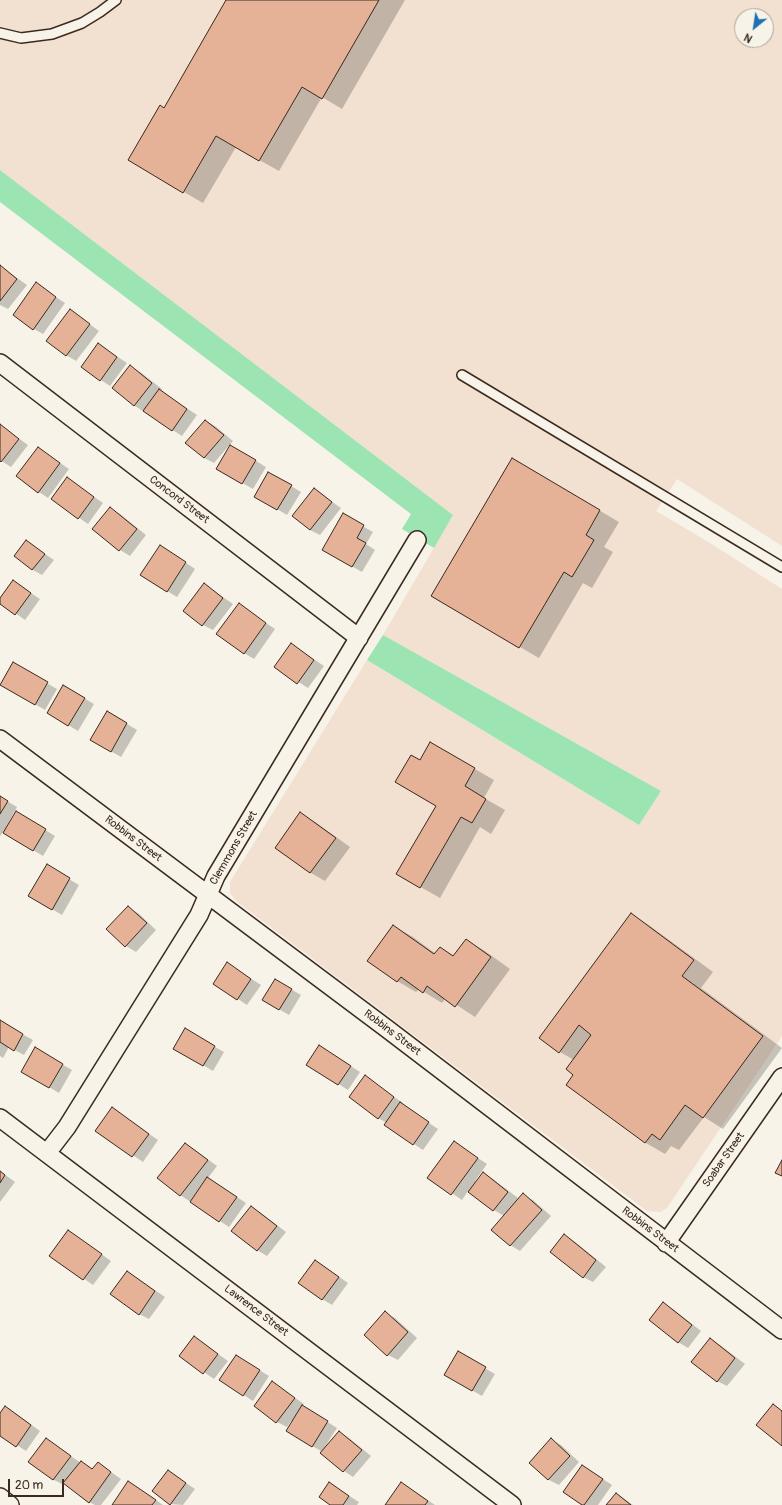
<!DOCTYPE html>
<style>
body{margin:0}
#map{position:relative;width:782px;height:1505px;overflow:hidden;background:#f7f3e8;font-family:Pangolin,sans-serif}
canvas{display:block}
.north{position:absolute;left:734px;top:8px;width:40px;height:40px;box-sizing:border-box;background:#f7f3e8;border:1px solid #aca397;border-radius:50%;rotate:210deg;font-size:11px;font-weight:700;line-height:16px;text-align:center;color:#3b2a1e}
.north::after{content:'';display:block;margin:auto;width:14px;height:18px;background:#1f6fb2;clip-path:polygon(50% 0,100% 100%,50% 72%,0 100%)}
.scale{position:absolute;left:8px;top:1479px;width:56px;height:18px;box-sizing:border-box;border:2px solid #3b2a1e;border-top:0;padding-left:5px;font-size:12px;line-height:14px;white-space:nowrap;color:#3b2a1e;-webkit-text-stroke:3px #f7f3e8;paint-order:stroke}
</style>
<div id="map">
<canvas width="782" height="1505"></canvas>
<div class="north">N</div>
<div class="scale">20 m</div>
</div>
<script>
const ctx = document.querySelector('canvas').getContext('2d');
ctx.lineJoin = 'round';
function fill(path, color) {
  ctx.fillStyle = color;
  ctx.fill(path, 'evenodd');
}
function toPath(rows) {
  const path = new Path2D();
  for (const r of rows) {
    path.moveTo(r[0], r[1]);
    for (let i = 2; i < r.length; i += 2) path.lineTo(r[i], r[i + 1]);
  }
  return path;
}
function stroke(path, color, width, dash) {
  ctx.strokeStyle = color;
  ctx.lineWidth = width;
  ctx.lineCap = dash ? 'butt' : 'round';
  ctx.setLineDash(dash || []);
  ctx.stroke(path);
}
function label(font, color, halo, rows, align = 'center') {
  ctx.font = font + ' Pangolin,sans-serif';
  ctx.lineWidth = 3;
  ctx.setLineDash([]);
  ctx.textBaseline = 'middle';
  ctx.strokeStyle = halo;
  ctx.fillStyle = color;
  for (const [text, x, y, turn = 0] of rows) {
    ctx.save();
    ctx.translate(x, y);
    ctx.rotate((+turn || 0) * Math.PI / 180);
    ctx.textAlign = isNaN(turn) ? turn : align;
    if (halo) ctx.strokeText(text, 0, 0);
    ctx.fillText(text, 0, 0);
    ctx.restore();
  }
}
const built = toPath([
 [0,0,782,0,782,546,677,479,656,511,710,543,782,589,782,1036,667,1208,660,1212,647,1211,236,901,230,893,230,882,367,660,639,825,661,791,383,635,453,515,0,170],
 [742,16,766,16,766,40,742,40]
]);
const green = toPath([
 [0,170,453,515,434,548,402,529,411,514,0,202],
 [383,635,661,791,639,825,367,660]
]);
const shadow = toPath([
 [227,0,405,0,342,109,322,97,279,171,236,147,203,203,129,160,164,109],
 [0,266,27,285,8,309,0,305],
 [36,284,65,303,43,334,34,329],
 [70,310,99,331,76,361,66,355],
 [98,344,127,363,110,386,101,380],
 [130,367,140,372,162,389,161,391,197,415,182,436,135,406,113,388],
 [206,421,215,426,233,441,214,463,204,458,187,443],
 [0,425,28,445,11,467,0,460],
 [231,446,266,467,253,489,218,469],
 [38,448,69,469,48,498,39,492],
 [513,460,619,522,604,547,613,552,592,588,583,583,539,658,432,596],
 [269,473,301,492,287,515,255,496],
 [67,478,103,503,88,524,52,499],
 [314,489,341,508,320,535,310,530],
 [110,509,120,514,146,535,130,556,120,550,93,529],
 [343,515,373,532,366,544,375,550,362,572,323,550],
 [26,541,54,560,42,575,33,570,15,556],
 [170,552,195,569,177,597,167,591],
 [13,581,40,599,25,620,0,602,0,599],
 [204,584,233,604,213,630,203,625],
 [239,605,275,629,254,659,244,653],
 [291,644,324,666,308,688,275,667],
 [13,664,57,689,45,710,1,684],
 [63,686,94,704,78,731,48,713],
 [107,712,137,730,121,757,91,740],
 [431,744,494,780,484,798,505,810,491,834,480,827,440,898,398,874,437,805,421,761],
 [0,797,17,807,6,827,7,828,26,818,55,836,43,856,3,832,0,836],
 [301,814,315,822,350,847,325,881,311,873,276,848],
 [47,866,79,885,62,915,30,896],
 [128,907,138,913,156,930,136,952,126,946,108,929],
 [631,914,650,926,713,972,701,988,782,1048,723,1129,704,1117,679,1150,671,1146,665,1154,646,1143,567,1085,575,1074,574,1060,560,1052],
 [393,926,413,937,436,954,440,948,454,956,466,940,485,951,510,969,475,1017,446,998,442,1003,419,989,416,992,397,981],
 [228,964,261,985,247,1005,214,983],
 [275,980,301,995,289,1015,263,1000],
 [0,1022,33,1040,24,1055,9,1047,3,1058,0,1056],
 [185,1030,224,1052,213,1071,174,1048],
 [35,1049,72,1070,59,1093,22,1071],
 [329,1052,360,1072,348,1090,307,1064],
 [365,1077,403,1103,402,1105,438,1129,423,1150,385,1125,387,1123,378,1118],
 [113,1109,158,1140,143,1162,97,1131],
 [454,1142,487,1164,475,1181,477,1182,483,1173,493,1179,518,1198,515,1202,516,1203,523,1195,533,1200,551,1216,520,1251,510,1245,504,1216,494,1210,468,1191,462,1200,428,1177],
 [186,1144,195,1150,217,1166,208,1178,246,1203,229,1227,180,1195],
 [0,1171,15,1182,0,1202],
 [251,1207,261,1213,286,1232,267,1256,257,1250],
 [69,1231,111,1261,93,1285,51,1256],
 [564,1236,574,1241,606,1267,593,1282,583,1277],
 [316,1261,348,1283,332,1305,322,1299],
 [128,1272,165,1297,149,1319,139,1314],
 [663,1303,673,1309,701,1331,688,1348,678,1342],
 [385,1313,395,1318,417,1338,398,1360,388,1355],
 [194,1337,228,1361,214,1379,180,1356],
 [711,1339,720,1345,745,1364,727,1386,717,1381],
 [458,1353,495,1374,482,1396,445,1375],
 [246,1362,269,1376,253,1401,220,1380],
 [273,1383,304,1404,302,1406,337,1428,324,1448,339,1432,349,1438,371,1456,353,1477,344,1471,322,1453,323,1452,312,1446,293,1422,291,1421,287,1427,277,1422],
 [15,1413,40,1431,26,1451,0,1434,0,1415],
 [46,1439,81,1463,93,1470,98,1463,121,1479,101,1505,95,1505,89,1502,65,1483,64,1485,54,1480,30,1462],
 [551,1440,561,1445,579,1462,559,1485,549,1480,530,1463],
 [583,1466,612,1485,598,1505,583,1505],
 [168,1471,195,1489,183,1505,170,1504],
 [129,1482,138,1488,163,1505,113,1505],
 [329,1483,359,1502,357,1505,332,1505],
 [401,1483,411,1489,435,1505,386,1505],
 [617,1494,626,1500,633,1505,607,1505]
]);
const building = toPath([
 [226,0,379,0,322,99,302,87,259,161,216,136,183,193,128,160,160,105,164,108,226,0],
 [0,265,17,279,0,301,0,265],
 [36,282,56,297,33,330,13,315,36,282],
 [70,309,90,324,66,356,46,341,70,309],
 [98,343,117,357,100,381,81,367,98,343],
 [130,365,152,383,134,406,112,388,130,365],
 [159,389,187,409,172,431,143,411,159,389],
 [205,420,224,435,204,458,185,443,205,420],
 [0,424,19,439,1,462,0,461,0,424],
 [230,445,256,460,242,484,216,469,230,445],
 [38,447,60,463,38,493,16,476,38,447],
 [512,458,600,510,586,535,594,540,572,577,564,572,519,648,431,596,512,458],
 [268,472,292,485,277,510,254,497,268,472],
 [67,477,94,497,78,519,51,499,67,477],
 [314,488,332,502,310,530,292,516,314,488],
 [110,507,137,529,119,551,92,529,110,507],
 [343,513,364,525,357,538,366,543,352,567,322,550,343,513],
 [26,540,45,554,32,570,14,556,26,540],
 [160,545,186,562,167,592,140,575,160,545],
 [13,580,31,593,15,615,0,604,0,598,13,580],
 [204,583,223,598,202,626,183,611,204,583],
 [239,603,266,623,244,654,216,634,239,603],
 [291,643,314,660,297,684,274,667,291,643],
 [13,662,48,682,35,705,0,685,13,662],
 [63,685,85,698,68,726,47,713,63,685],
 [107,711,127,723,111,752,90,740,107,711],
 [430,742,475,768,465,786,486,799,472,823,461,817,420,888,396,874,436,806,395,782,411,755,420,760,430,742],
 [0,796,8,801,0,814,0,796],
 [16,811,46,829,33,851,3,833,16,811],
 [300,812,336,838,310,873,275,848,300,812],
 [47,864,70,878,52,910,28,896,47,864],
 [128,906,147,923,125,947,106,929,128,906],
 [631,913,694,960,682,976,763,1036,703,1118,685,1105,660,1140,652,1134,645,1143,566,1085,573,1075,566,1069,591,1035,579,1025,559,1053,539,1038,631,913],
 [393,925,434,954,440,947,453,956,466,939,491,957,455,1007,427,986,423,993,401,977,397,982,367,961,393,925],
 [227,962,251,979,237,1000,213,984,227,962],
 [275,979,292,989,279,1010,262,1000,275,979],
 [0,1020,23,1034,14,1051,0,1042,0,1020],
 [185,1028,215,1046,203,1066,173,1049,185,1028],
 [319,1045,351,1066,338,1085,306,1065,319,1045],
 [35,1047,63,1064,49,1088,21,1072,35,1047],
 [365,1075,394,1097,378,1119,349,1097,365,1075],
 [400,1102,429,1122,413,1145,384,1125,400,1102],
 [112,1107,149,1134,132,1157,95,1131,112,1107],
 [454,1141,478,1158,451,1195,427,1178,454,1141],
 [185,1143,208,1160,180,1196,157,1178,185,1143],
 [782,1160,782,1176,775,1173,782,1160],
 [0,1171,5,1175,0,1183,0,1171],
 [483,1172,508,1192,493,1211,468,1192,483,1172],
 [207,1177,237,1197,219,1222,190,1202,207,1177],
 [523,1193,542,1210,510,1246,491,1230,523,1193],
 [251,1206,277,1226,257,1251,231,1231,251,1206],
 [68,1230,102,1254,83,1280,49,1256,68,1230],
 [564,1234,596,1260,583,1278,550,1252,564,1234],
 [315,1260,339,1277,322,1300,298,1283,315,1260],
 [127,1271,155,1291,139,1315,110,1294,127,1271],
 [663,1302,692,1325,678,1343,649,1320,663,1302],
 [385,1311,408,1332,387,1356,364,1335,385,1311],
 [194,1336,218,1354,203,1374,179,1356,194,1336],
 [710,1338,735,1358,717,1382,691,1362,710,1338],
 [458,1351,486,1367,472,1391,444,1375,458,1351],
 [236,1355,260,1370,243,1396,219,1380,236,1355],
 [272,1381,295,1398,276,1423,254,1406,272,1381],
 [773,1404,782,1411,782,1446,756,1425,773,1404],
 [302,1405,328,1421,312,1447,286,1431,302,1405],
 [5,1406,31,1425,16,1447,0,1436,0,1413,5,1406],
 [339,1431,362,1450,343,1472,320,1453,339,1431],
 [46,1438,71,1456,53,1480,28,1462,46,1438],
 [551,1438,570,1456,548,1480,529,1463,551,1438],
 [81,1461,92,1469,98,1462,111,1472,89,1503,63,1483,81,1461],
 [582,1465,603,1479,584,1505,582,1505,563,1492,582,1465],
 [168,1470,186,1483,170,1505,152,1491,168,1470],
 [128,1481,156,1500,152,1505,112,1505,128,1481],
 [329,1482,349,1496,343,1505,330,1505,319,1497,329,1482],
 [401,1482,428,1501,425,1505,385,1505,401,1482],
 [616,1493,631,1505,606,1505,616,1493]
]);
const service = toPath([
 [0,33,21,38,52,34,82,23,100,12,116,0],
 [462,375,782,567]
]);
const minor = toPath([
 [0,363,359,638],
 [0,739,386,1028,782,1330],
 [0,1118,512,1505],
 [47,1153,67,1127,199,915,216,876,417,540],
 [666,1243,782,1077],
 [0,1497,10,1505]
]);
const streetNames = [
 ["Concord Street",179,500,37],
 ["Robbins Street",133,839,37],
 ["Clemmons Street",234,848,-60],
 ["Robbins Street",392,1033,37],
 ["Soabar Street",724,1160,-55],
 ["Robbins Street",650,1230,37],
 ["Lawrence Street",256,1311,37]
];
fill(built, '#f2e0d0');
fill(green, '#9ce4b2');
fill(shadow, '#0003');
fill(building, '#e5b298');
stroke(building, '#3b2a1e', 1);
stroke(service, '#3b2a1e', 12);
stroke(minor, '#3b2a1e', 20);
stroke(service, '#f7f3e8', 9);
stroke(minor, '#f7f3e8', 17);
label('11px', '#3b2a1e', '#f7f3e8', streetNames);
</script>
